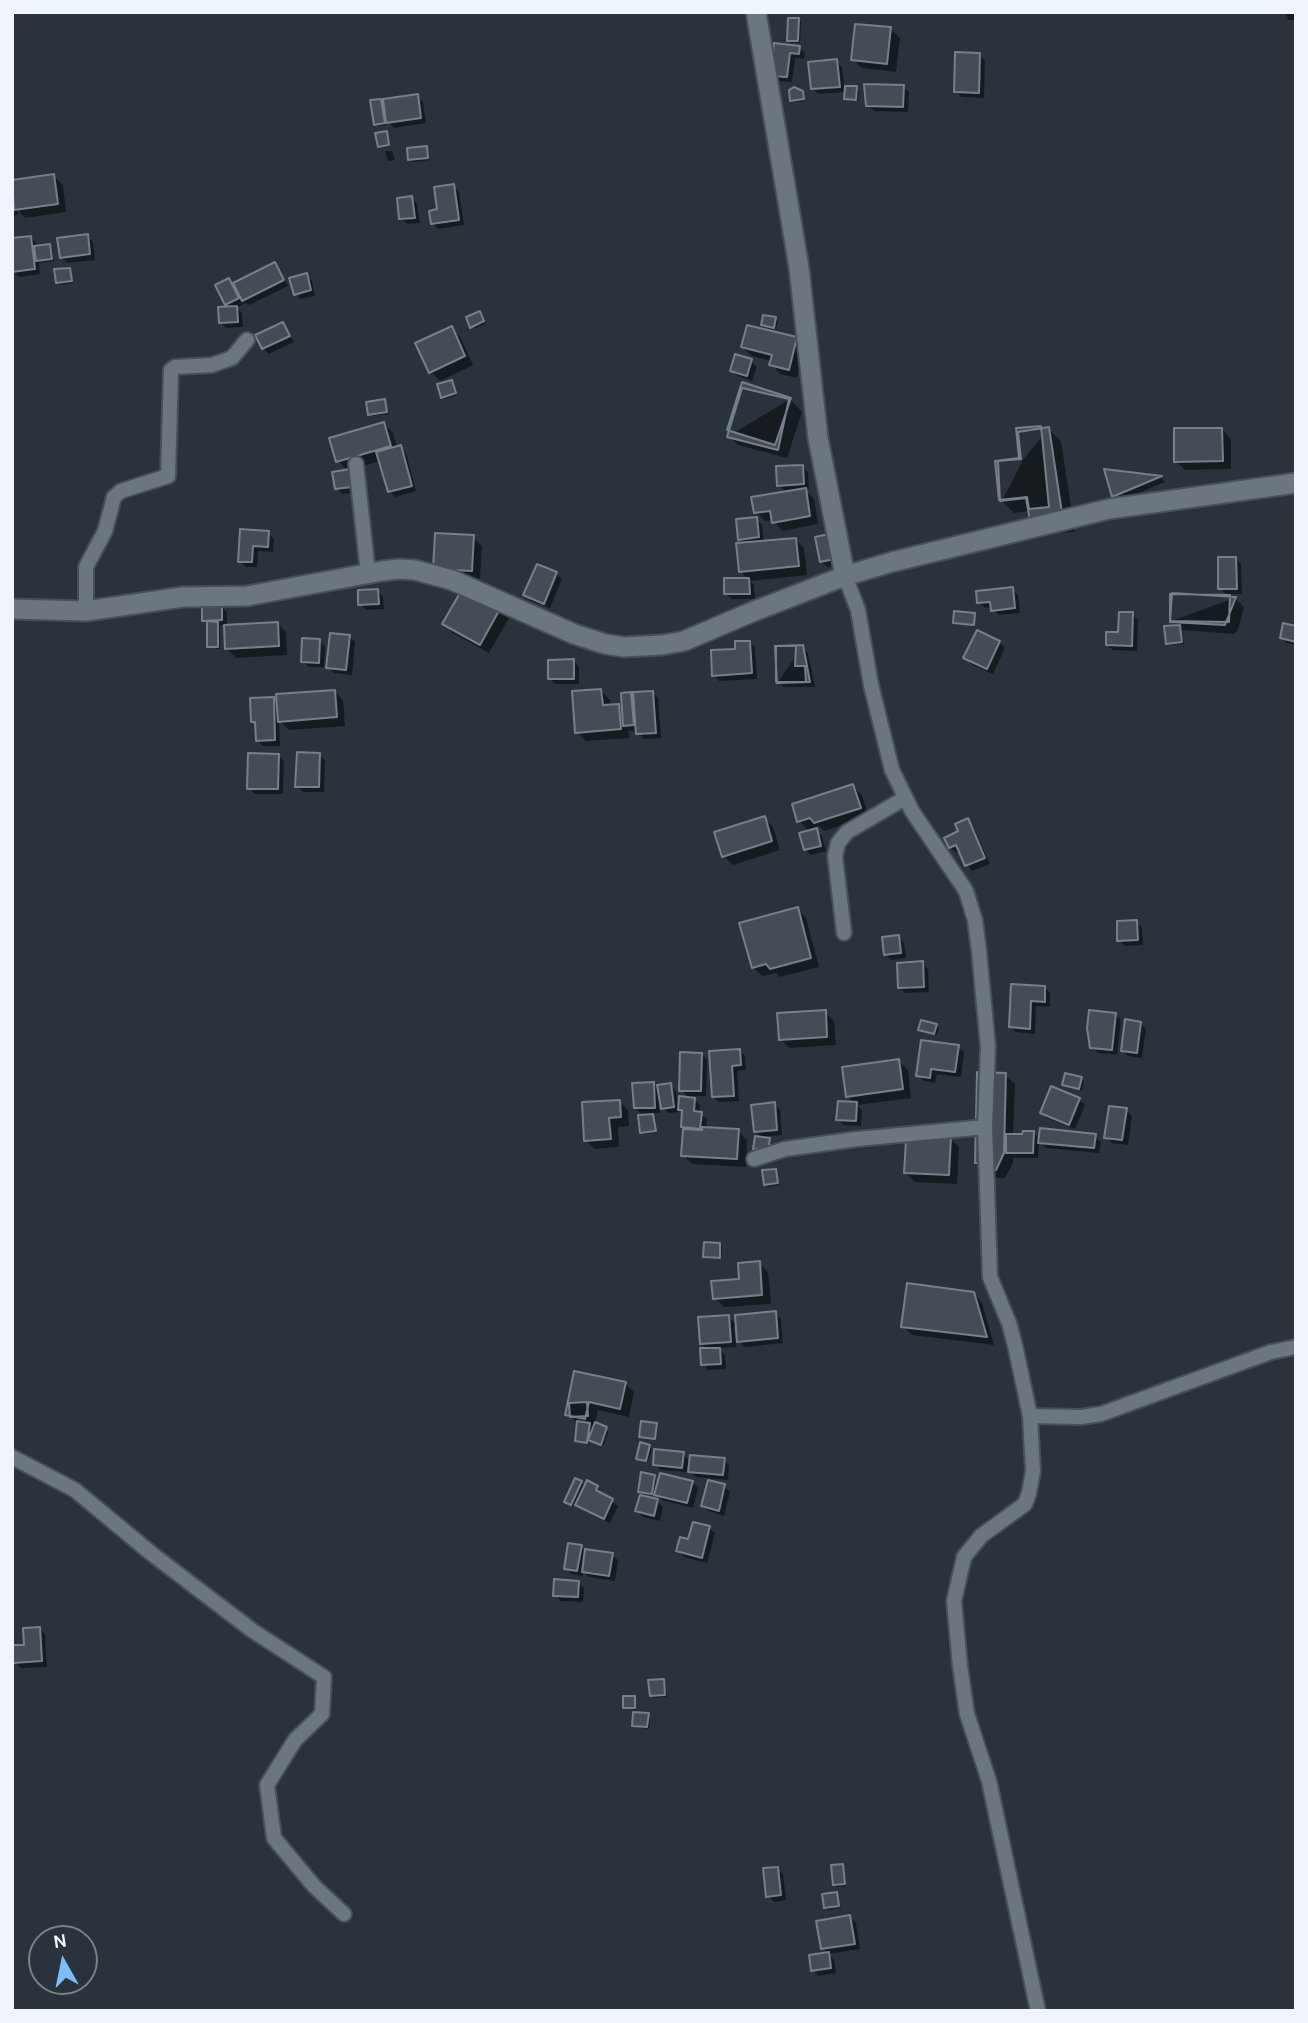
<!DOCTYPE html>
<style>
body{margin:0}
#map{position:relative;width:1308px;height:2023px;overflow:hidden;background:#2a333b;font-family:Karla,sans-serif}
canvas{display:block}
.frame{position:absolute;inset:0;border:14px solid #eff5fa;pointer-events:none}
.north{position:absolute;left:28px;top:1925px;width:70px;height:70px;box-sizing:border-box;background:#2a333b;border:2px solid #798187;border-radius:50%;rotate:351deg;font-size:19px;font-weight:700;line-height:28px;text-align:center;color:#eff5fa}
.north::after{content:'';display:block;margin:auto;width:24px;height:32px;background:#7dbef9;clip-path:polygon(50% 0,100% 100%,50% 72%,0 100%)}
</style>
<div id="map">
<canvas width="1308" height="2023"></canvas>
<div class="frame"></div>
<div class="north">N</div>
</div>
<script>
const ctx = document.querySelector('canvas').getContext('2d');
ctx.lineJoin = 'round';
function fill(path, color) {
  ctx.fillStyle = color;
  ctx.fill(path, 'evenodd');
}
function toPath(rows) {
  const path = new Path2D();
  for (const r of rows) {
    path.moveTo(r[0], r[1]);
    for (let i = 2; i < r.length; i += 2) path.lineTo(r[i], r[i + 1]);
  }
  return path;
}
function stroke(path, color, width, dash) {
  ctx.strokeStyle = color;
  ctx.lineWidth = width;
  ctx.lineCap = dash ? 'butt' : 'round';
  ctx.setLineDash(dash || []);
  ctx.stroke(path);
}
const shadow = toPath([
 [1286,12,1296,12,1296,20,1288,20],
 [798,20,801,22,800,43,791,43,789,40],
 [891,29,900,38,896,72,862,68,853,59],
 [776,45,799,47,805,53,804,59,795,58,792,82,779,81,773,75],
 [980,55,985,61,984,98,961,97,956,91],
 [836,61,842,67,844,87,856,88,859,91,858,101,848,100,846,98,847,92,818,94,813,89],
 [903,87,909,92,908,112,874,111,868,105],
 [802,93,805,101,794,102,792,100],
 [417,96,423,102,426,123,394,128,386,120,387,125,378,126,376,124,381,100,385,105],
 [386,133,390,147,382,148,379,146],
 [426,147,430,160,412,162,410,160],
 [385,151,392,151,395,160,388,161],
 [54,176,63,185,66,212,25,218,18,210,18,215,12,216,12,185],
 [453,186,459,192,464,225,438,229,432,223],
 [412,198,417,204,420,223,407,224,401,218],
 [87,236,93,242,95,260,67,263,61,257],
 [31,237,36,243,37,248,50,246,52,248,54,261,39,263,40,274,19,277,13,271],
 [274,264,280,270,288,286,249,305,246,303,236,308,242,313,243,327,226,328,220,322,231,308,227,304,229,280,234,285],
 [69,269,73,283,60,285,57,282],
 [306,275,312,281,315,296,301,299,295,294],
 [482,316,485,324,474,329,472,327],
 [775,319,778,321,776,329,763,325],
 [282,324,294,342,269,354,263,348],
 [451,328,460,337,473,365,440,381,431,372],
 [796,338,805,347,797,378,780,374,771,364,772,361,752,356,743,347],
 [751,361,757,367,752,381,738,376,732,371],
 [451,382,457,395,445,399,443,397],
 [790,399,802,412,787,458,738,445,729,436],
 [385,401,389,414,372,416,369,414],
 [384,424,393,433,397,448,400,447,406,453,416,491,395,497,389,491,380,461,348,470,357,492,342,494,337,488,348,471,338,461],
 [1048,429,1061,441,1075,532,1044,533,1030,511,1014,513,1002,501,1023,460],
 [1222,429,1231,439,1231,469,1185,470,1176,461],
 [802,466,808,472,809,489,804,489,814,499,818,524,782,531,773,520,765,521,756,512,787,493,779,485],
 [1106,471,1161,477,1165,482,1119,501,1113,496],
 [756,519,762,524,764,542,795,539,804,548,807,575,750,581,754,585,755,599,732,599,726,594,748,579,740,571,745,544,739,539],
 [242,531,268,533,274,539,273,552,258,551,257,567,246,567,240,561],
 [833,535,844,564,827,567,821,561],
 [473,537,482,546,480,579,444,577],
 [1236,558,1241,564,1242,594,1226,594,1220,588],
 [556,574,562,579,550,608,531,601,525,595],
 [1012,589,1018,595,1020,613,998,615,992,607,985,608,979,602],
 [378,591,383,597,384,609,366,610,360,604],
 [1235,598,1244,607,1238,630,1234,634,1182,630,1184,644,1170,645,1167,643,1177,627,1171,621],
 [221,607,227,612,227,626,277,623,286,632,287,655,236,658,227,649,225,625,220,625,220,649,211,648,209,646,209,625,204,620],
 [500,609,509,618,489,653,453,633,444,624],
 [1132,614,1138,620,1137,651,1113,650,1107,645,1120,634],
 [1296,627,1296,645,1287,643,1282,637],
 [349,636,355,642,352,675,334,673,328,668],
 [319,641,325,646,324,667,309,667,303,661],
 [750,642,755,648,757,679,719,681,714,675,737,651],
 [999,642,1005,648,993,674,971,664,966,658],
 [802,647,808,653,815,687,784,687,778,682],
 [574,661,579,667,579,684,555,684,550,679],
 [334,691,343,700,345,726,289,730,279,720,280,746,263,746,258,741,257,725,253,721,273,699,279,704],
 [601,691,610,700,610,707,618,706,624,712,631,694,635,698,652,692,658,698,661,738,644,739,638,731,628,731,629,738,586,741,577,732],
 [278,755,284,761,283,794,255,794,249,788],
 [319,755,325,760,324,792,303,792,297,786],
 [853,786,862,795,869,817,824,831,819,826,814,828,822,836,826,851,811,855,805,849,810,832,799,821],
 [764,818,773,827,780,850,733,865,724,856],
 [968,821,973,826,990,864,972,871,967,865,960,851,956,853,950,847],
 [797,909,806,918,819,967,780,977,776,973,762,976,753,967],
 [1136,922,1142,928,1143,945,1125,946,1119,940],
 [898,937,904,943,906,958,891,960,885,954],
 [922,963,928,969,929,992,905,993,899,987],
 [1013,986,1045,988,1050,993,1050,1007,1036,1006,1035,1034,1016,1032,1011,1027],
 [825,1012,834,1021,836,1045,789,1048,780,1039],
 [1115,1015,1121,1020,1117,1055,1098,1053,1092,1047],
 [1140,1023,1146,1029,1142,1058,1128,1056,1122,1051],
 [936,1026,939,1028,937,1035,920,1029],
 [958,1047,964,1052,961,1077,937,1074,935,1083,924,1081,918,1076],
 [739,1050,745,1056,746,1070,737,1071,739,1101,719,1102,713,1097],
 [701,1054,707,1060,706,1096,691,1096,700,1105,699,1114,707,1119,706,1129,738,1131,747,1140,746,1167,692,1164,683,1155,688,1131,683,1126,684,1113,679,1109,690,1099,681,1090],
 [899,1061,908,1070,911,1098,857,1105,862,1110,861,1126,844,1125,838,1119,855,1104,847,1096],
 [1005,1075,1015,1084,1013,1136,1033,1132,1040,1140,1095,1136,1101,1142,1099,1153,1046,1148,1039,1141,1038,1158,1013,1158,1013,1163,1005,1178,995,1178,989,1171,986,1171,976,1162],
 [1082,1079,1084,1081,1082,1091,1064,1085],
 [653,1083,660,1090,670,1085,676,1091,679,1112,668,1113,659,1104,660,1113,650,1113,655,1118,657,1133,644,1134,642,1132,644,1117,635,1108],
 [1079,1100,1085,1105,1075,1129,1047,1118,1042,1112],
 [619,1101,628,1110,629,1126,618,1127,619,1147,595,1149,585,1140],
 [774,1104,780,1110,782,1135,761,1137,755,1131],
 [1126,1110,1132,1116,1128,1145,1112,1143,1106,1137],
 [950,1138,959,1147,957,1184,915,1182,906,1173],
 [775,1170,779,1185,768,1187,766,1184],
 [720,1245,722,1247,721,1259,708,1259,705,1256],
 [759,1263,768,1272,771,1304,724,1307,715,1298,741,1281],
 [973,1293,982,1303,994,1345,912,1335,903,1326],
 [775,1313,781,1319,783,1343,745,1347,739,1341,738,1326,734,1326,736,1347,718,1348,725,1355,726,1369,708,1370,703,1364,708,1350,701,1343,728,1317,738,1326],
 [575,1373,625,1383,634,1392,629,1417,598,1410,595,1424,609,1431,603,1446,590,1439,589,1445,576,1441,579,1424,567,1414],
 [649,1446,652,1449,648,1462,640,1460,638,1458],
 [683,1454,691,1462,724,1460,729,1465,728,1480,696,1477,688,1469,687,1472,660,1470,655,1464],
 [654,1476,656,1479,655,1489,657,1489,692,1482,698,1488,693,1508,662,1500,654,1492,654,1495,642,1493,640,1491],
 [581,1482,586,1487,597,1487,603,1493,602,1495,618,1506,610,1523,583,1510,575,1502,573,1506,568,1504],
 [724,1486,730,1492,724,1516,708,1511,703,1506],
 [657,1501,663,1507,660,1521,643,1517,637,1511],
 [709,1528,715,1533,707,1563,684,1557,678,1551],
 [581,1547,587,1553,612,1555,618,1560,615,1581,589,1577,583,1571,583,1576,571,1574,566,1568],
 [578,1582,584,1588,583,1602,561,1601,555,1595],
 [39,1628,45,1634,47,1667,21,1668,15,1662],
 [663,1681,665,1683,667,1697,654,1698,652,1696],
 [634,1698,636,1700,636,1710,627,1709,625,1707],
 [648,1715,650,1717,649,1729,636,1727,634,1725],
 [842,1865,844,1868,846,1886,837,1887,834,1884],
 [777,1869,783,1874,786,1900,774,1902,768,1896],
 [837,1894,841,1908,828,1910,826,1907],
 [850,1917,856,1923,860,1949,828,1954,834,1960,836,1973,818,1976,813,1970,828,1954,822,1948]
]);
const building = toPath([
 [788,18,799,18,798,41,787,41,788,18],
 [855,24,891,27,887,64,851,60,855,24],
 [774,43,800,46,799,54,790,53,787,77,771,76,774,43],
 [955,52,980,53,979,93,954,92,955,52],
 [837,59,840,87,811,89,808,62,837,59],
 [864,84,904,85,903,107,866,106,864,84],
 [845,86,857,86,856,100,844,99,845,86],
 [794,87,803,91,804,99,790,101,789,90,794,87],
 [418,94,421,118,386,123,383,99,418,94],
 [381,99,385,123,374,125,370,100,381,99],
 [387,131,389,145,378,147,375,133,387,131],
 [427,146,428,158,408,160,407,148,427,146],
 [54,174,58,204,14,210,12,180,54,174],
 [454,184,459,220,431,224,429,211,437,209,434,187,454,184],
 [412,196,415,218,399,219,397,198,412,196],
 [88,234,90,254,60,258,57,238,88,234],
 [31,236,35,269,12,272,12,238,31,236],
 [50,244,52,259,36,261,34,246,50,244],
 [275,262,284,280,242,301,233,283,275,262],
 [70,268,72,281,56,283,54,269,70,268],
 [307,273,311,290,294,295,289,278,307,273],
 [229,278,239,298,225,305,215,285,229,278],
 [237,306,238,322,219,323,218,307,237,306],
 [480,311,484,321,470,328,466,317,480,311],
 [763,315,776,317,774,328,761,325,763,315],
 [283,322,290,336,262,349,255,335,283,322],
 [747,325,797,337,789,370,769,365,772,355,741,347,747,325],
 [452,326,465,356,429,373,415,343,452,326],
 [735,354,752,359,747,376,730,371,735,354],
 [452,380,456,393,441,398,437,384,452,380],
 [742,382,791,398,775,445,727,430,742,382],
 [742,388,789,399,778,450,727,437,742,388],
 [385,399,387,412,368,415,366,402,385,399],
 [384,422,391,446,336,462,329,438,384,422],
 [1041,426,1049,507,1029,509,1027,497,999,500,995,461,1019,458,1016,428,1041,426],
 [1049,427,1063,520,1030,521,1026,498,1000,501,998,461,1021,459,1018,432,1049,427],
 [1174,428,1222,428,1223,461,1174,462,1174,428],
 [401,445,412,486,388,492,376,452,401,445],
 [803,465,804,484,777,486,776,466,803,465],
 [350,469,352,487,335,489,332,472,350,469],
 [1104,469,1162,476,1112,497,1104,469],
 [806,488,810,516,772,523,770,511,754,513,751,497,806,488],
 [757,517,759,537,738,540,736,519,757,517],
 [240,529,269,531,268,547,253,546,252,562,238,562,240,529],
 [435,533,474,535,472,571,433,569,435,533],
 [834,533,839,558,820,562,815,537,834,533],
 [796,538,799,566,739,572,736,543,796,538],
 [1218,557,1236,557,1237,589,1218,589,1218,557],
 [537,564,557,572,544,604,523,595,537,564],
 [724,578,749,578,750,594,724,594,724,578],
 [464,586,501,607,480,645,442,624,464,586],
 [1013,587,1015,608,991,611,990,602,977,603,976,591,1013,587],
 [378,589,379,604,358,605,358,590,378,589],
 [1172,593,1236,597,1225,625,1170,622,1172,593],
 [1170,594,1230,595,1229,622,1170,621,1170,594],
 [202,605,222,605,222,620,202,621,202,605],
 [954,611,975,613,974,625,953,623,954,611],
 [1119,612,1133,612,1132,646,1106,645,1106,632,1118,632,1119,612],
 [207,621,218,622,218,647,207,647,207,621],
 [278,622,279,646,225,649,224,625,278,622],
 [1283,623,1296,626,1296,642,1280,638,1283,623],
 [1180,625,1182,642,1166,644,1164,626,1180,625],
 [977,630,1000,641,987,669,963,658,977,630],
 [330,633,350,635,346,670,326,668,330,633],
 [302,638,320,639,319,663,301,662,302,638],
 [735,641,750,641,752,673,712,676,711,650,735,649,735,641],
 [803,645,810,682,777,683,775,646,803,645],
 [776,646,796,646,795,666,805,666,806,682,776,682,776,646],
 [574,659,574,679,548,679,548,660,574,659],
 [601,689,603,705,619,704,621,729,575,733,572,691,601,689],
 [335,690,337,717,278,722,276,694,335,690],
 [653,691,656,733,636,734,633,692,653,691],
 [631,692,634,725,623,726,621,693,631,692],
 [274,697,275,740,256,741,255,722,251,722,250,698,274,697],
 [297,752,320,753,319,787,295,787,297,752],
 [248,753,279,754,278,789,247,789,248,753],
 [853,784,861,808,814,823,810,818,797,822,792,804,853,784],
 [765,816,772,841,722,857,714,832,765,816],
 [968,818,985,858,965,866,956,845,949,848,944,838,958,831,955,824,968,818],
 [817,828,821,846,804,850,799,833,817,828],
 [798,907,811,958,770,969,766,964,752,968,739,923,798,907],
 [1137,920,1138,940,1117,941,1117,921,1137,920],
 [899,935,901,953,884,955,882,937,899,935],
 [923,961,924,987,898,988,897,963,923,961],
 [1011,984,1045,986,1045,1002,1031,1001,1030,1029,1009,1027,1011,984],
 [826,1010,827,1037,779,1040,777,1013,826,1010],
 [1089,1010,1116,1013,1112,1050,1090,1048,1087,1028,1089,1010],
 [1125,1019,1141,1022,1137,1053,1121,1051,1125,1019],
 [921,1020,937,1024,934,1034,918,1030,921,1020],
 [921,1040,959,1045,955,1072,931,1069,930,1078,916,1076,921,1040],
 [740,1049,741,1065,732,1066,734,1096,712,1097,709,1051,740,1049],
 [680,1052,702,1053,701,1091,679,1091,680,1052],
 [899,1059,903,1089,846,1097,842,1067,899,1059],
 [977,1072,1006,1073,1004,1153,996,1170,985,1169,985,1163,975,1163,977,1072],
 [1065,1073,1082,1077,1079,1089,1062,1085,1065,1073],
 [654,1082,655,1108,634,1108,632,1083,654,1082],
 [671,1083,674,1107,661,1109,657,1085,671,1083],
 [1051,1086,1080,1098,1069,1125,1040,1113,1051,1086],
 [679,1096,695,1098,694,1111,702,1112,700,1129,681,1127,682,1110,678,1110,679,1096],
 [620,1100,621,1117,609,1118,611,1139,584,1141,582,1102,620,1100],
 [838,1101,857,1102,856,1121,836,1120,838,1101],
 [775,1102,777,1130,754,1132,751,1105,775,1102],
 [1109,1106,1127,1108,1122,1140,1104,1138,1109,1106],
 [653,1114,656,1131,640,1133,638,1115,653,1114],
 [702,1127,739,1129,737,1159,681,1156,683,1129,702,1130,702,1127],
 [1040,1128,1096,1134,1094,1148,1038,1143,1040,1128],
 [1023,1131,1034,1131,1033,1153,1006,1153,1006,1134,1022,1134,1023,1131],
 [921,1135,951,1136,949,1175,904,1173,906,1140,919,1140,921,1135],
 [755,1136,770,1138,768,1151,753,1149,755,1136],
 [776,1169,778,1183,764,1185,762,1170,776,1169],
 [704,1242,720,1243,720,1258,703,1257,704,1242],
 [760,1261,762,1295,713,1299,711,1281,739,1279,738,1263,760,1261],
 [907,1283,974,1292,987,1337,901,1327,907,1283],
 [776,1311,778,1338,737,1342,735,1315,776,1311],
 [729,1315,731,1342,700,1344,698,1317,729,1315],
 [700,1348,720,1348,721,1364,701,1365,700,1348],
 [574,1371,626,1382,620,1409,589,1402,585,1419,565,1415,574,1371],
 [587,1402,588,1416,570,1417,569,1403,587,1402],
 [577,1421,590,1423,587,1443,575,1441,577,1421],
 [641,1421,657,1423,655,1439,639,1437,641,1421],
 [595,1422,607,1427,601,1445,588,1440,595,1422],
 [640,1442,650,1445,646,1461,636,1459,640,1442],
 [654,1449,684,1452,682,1468,653,1465,654,1449],
 [690,1455,725,1458,723,1475,688,1472,690,1455],
 [641,1472,655,1475,652,1494,638,1492,641,1472],
 [660,1473,693,1481,687,1503,654,1495,660,1473],
 [575,1478,582,1481,571,1505,564,1502,575,1478],
 [587,1480,598,1486,596,1490,613,1499,604,1519,575,1505,587,1480],
 [708,1480,725,1484,719,1511,701,1506,708,1480],
 [640,1495,658,1499,654,1516,635,1511,640,1495],
 [693,1522,710,1526,702,1558,676,1551,680,1537,688,1539,693,1522],
 [568,1543,582,1545,577,1571,564,1569,568,1543],
 [585,1549,613,1553,609,1576,582,1572,585,1549],
 [554,1579,579,1581,578,1597,553,1596,554,1579],
 [40,1627,42,1661,13,1663,12,1645,24,1645,23,1628,40,1627],
 [664,1679,665,1695,650,1696,648,1680,664,1679],
 [623,1696,635,1696,635,1708,623,1708,623,1696],
 [633,1712,649,1713,647,1727,632,1726,633,1712],
 [843,1864,845,1884,833,1885,831,1865,843,1864],
 [778,1867,781,1895,766,1897,763,1868,778,1867],
 [837,1892,839,1906,824,1908,822,1894,837,1892],
 [850,1915,855,1944,821,1949,816,1921,850,1915],
 [829,1952,831,1968,811,1971,809,1955,829,1952]
]);
const street = toPath([
 [356,464,368,573],
 [845,576,858,610,871,685,892,770,912,811,966,891,975,920,979,951,988,1047,985,1127,990,1277,1009,1323,1015,1345,1030,1416,1033,1471,1029,1493,1025,1504,981,1536,964,1557,954,1601,960,1666,967,1714,989,1781,1038,2011],
 [86,611,86,567,105,531,114,497,121,491,168,476,171,370,175,367,212,365,232,358,247,340],
 [844,933,835,856,838,843,847,832,905,798],
 [754,1159,785,1149,857,1139,985,1127],
 [1030,1416,1081,1417,1101,1414,1271,1352,1296,1347],
 [12,1457,75,1490,152,1554,253,1631,324,1677,322,1714,295,1740,267,1785,274,1838,314,1886,344,1914]
]);
const secondary = toPath([
 [756,12,799,268,818,438,845,576],
 [12,609,86,611,183,597,247,596,382,571,400,569,415,570,452,580,574,634,605,644,624,647,662,645,684,641,752,612,845,576,892,562,1109,509,1296,483]
]);
fill(shadow, '#0007');
fill(building, '#444d56');
stroke(building, '#76808a', 2);
stroke(street, '#484f56', 18);
stroke(secondary, '#484f56', 23);
stroke(street, '#6c7680', 14);
stroke(secondary, '#6c7680', 19);
</script>
